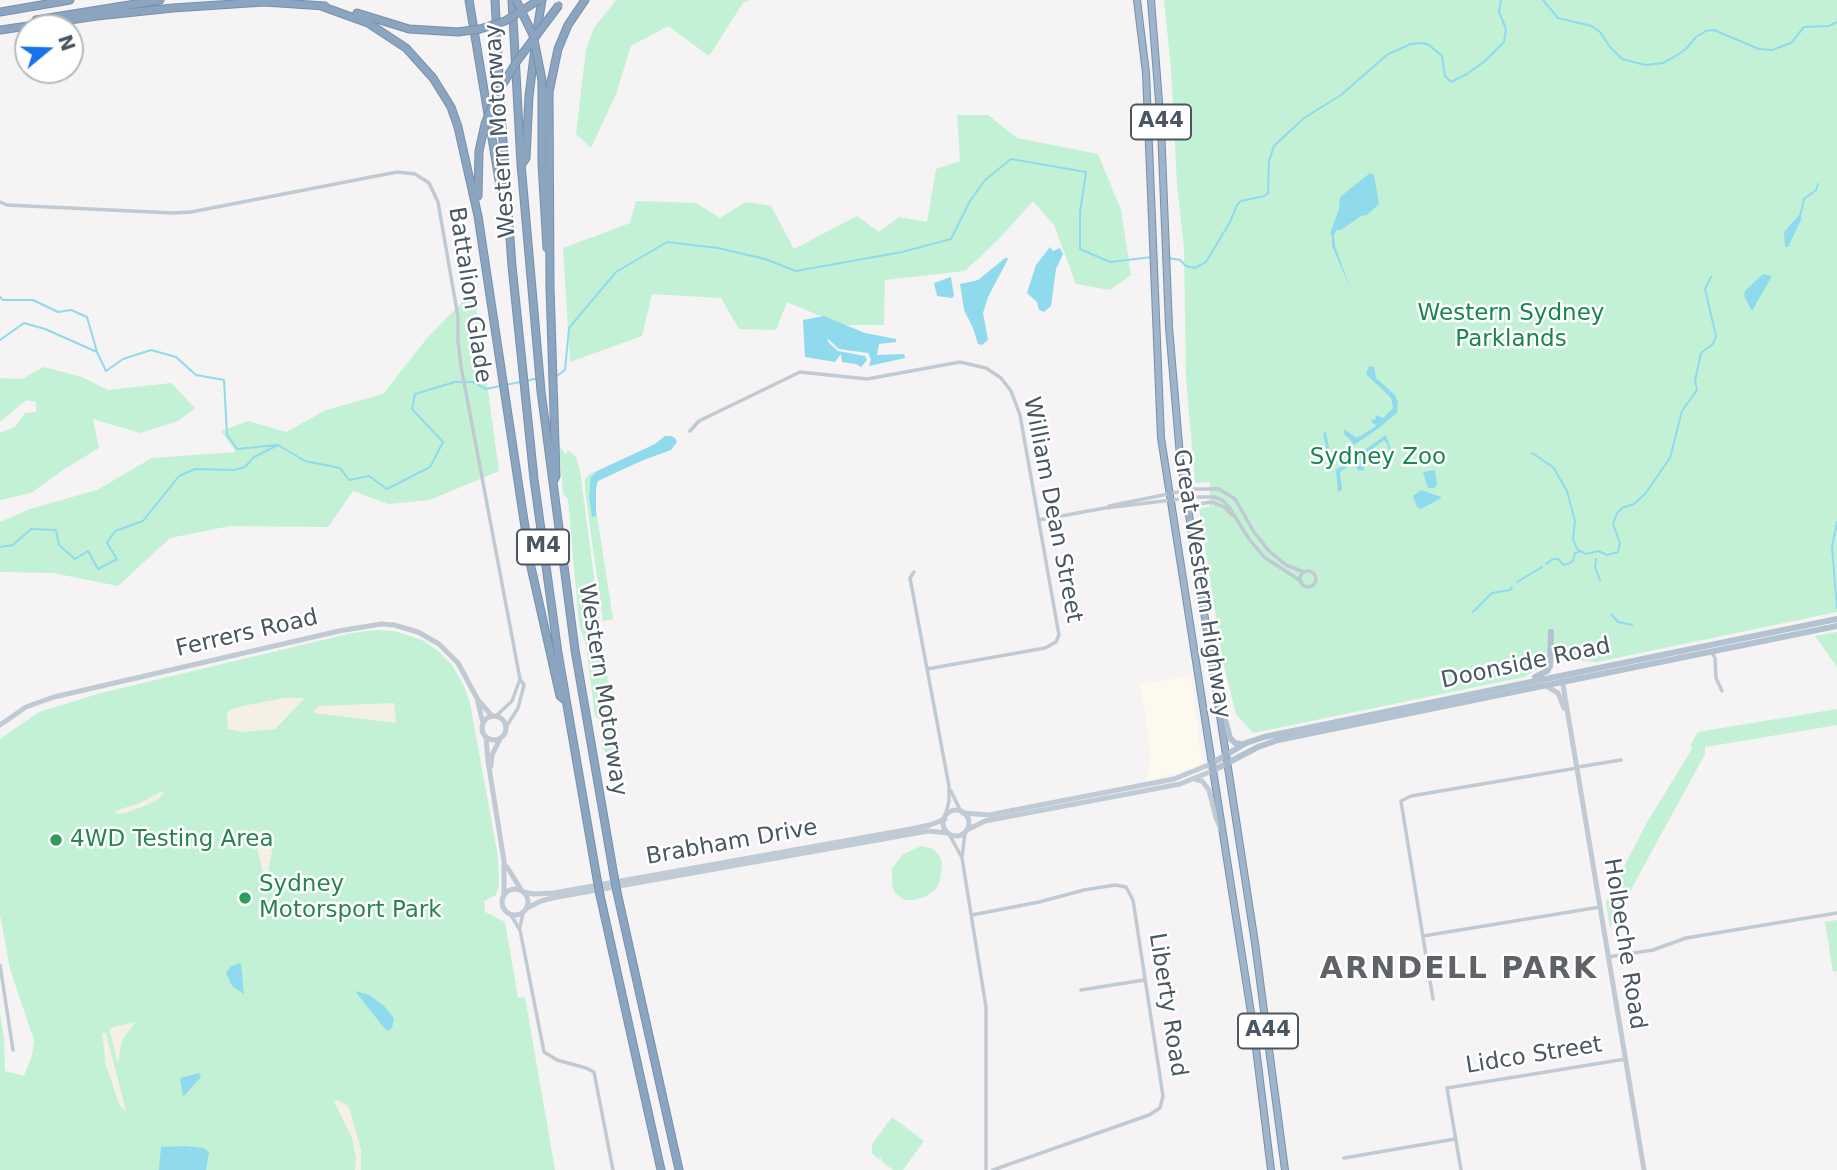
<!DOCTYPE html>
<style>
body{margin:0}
#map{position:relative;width:1837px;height:1170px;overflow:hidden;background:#f5f3f3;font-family:"DejaVu Sans",sans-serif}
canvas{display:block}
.north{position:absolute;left:14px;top:14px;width:70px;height:70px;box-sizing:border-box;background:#fff;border:2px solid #b7bbc0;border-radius:50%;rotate:71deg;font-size:19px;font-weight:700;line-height:28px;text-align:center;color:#4a5661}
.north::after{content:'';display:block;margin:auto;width:24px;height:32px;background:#1a73e8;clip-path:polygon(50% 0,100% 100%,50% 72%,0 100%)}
</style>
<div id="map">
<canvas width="1837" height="1170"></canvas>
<div class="north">N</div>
</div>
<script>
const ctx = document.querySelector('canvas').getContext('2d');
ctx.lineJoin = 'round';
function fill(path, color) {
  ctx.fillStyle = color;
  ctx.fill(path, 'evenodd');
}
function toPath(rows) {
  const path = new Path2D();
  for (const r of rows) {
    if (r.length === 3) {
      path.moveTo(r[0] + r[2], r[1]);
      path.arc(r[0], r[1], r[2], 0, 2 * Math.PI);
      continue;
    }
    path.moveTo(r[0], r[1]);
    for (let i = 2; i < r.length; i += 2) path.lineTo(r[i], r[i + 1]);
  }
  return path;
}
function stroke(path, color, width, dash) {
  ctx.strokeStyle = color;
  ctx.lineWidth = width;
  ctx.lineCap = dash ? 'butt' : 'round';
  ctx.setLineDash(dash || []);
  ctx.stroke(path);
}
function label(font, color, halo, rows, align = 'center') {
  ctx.font = font + ' "DejaVu Sans",sans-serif';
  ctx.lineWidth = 5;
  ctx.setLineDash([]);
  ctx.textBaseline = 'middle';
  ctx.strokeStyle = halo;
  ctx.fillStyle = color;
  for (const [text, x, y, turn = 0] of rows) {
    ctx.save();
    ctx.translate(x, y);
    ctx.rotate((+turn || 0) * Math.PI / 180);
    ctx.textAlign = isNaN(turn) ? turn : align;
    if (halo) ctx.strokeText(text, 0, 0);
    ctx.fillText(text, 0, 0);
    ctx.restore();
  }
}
const commercial = toPath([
 [1191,676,1202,762,1191,769,1145,781,1151,756,1140,684]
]);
const green = toPath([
 [616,0,749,0,743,3,709,56,668,26,631,46,616,94,591,148,576,134,586,49,594,28],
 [1164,0,1837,0,1837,612,1597,662,1564,659,1554,660,1524,677,1253,733,1236,714,1223,662,1199,508,1209,507,1210,482,1195,483,1186,377,1184,248,1177,186,1171,68],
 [957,115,988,115,1017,138,1098,154,1121,210,1131,275,1110,290,1076,284,1054,225,1033,201,998,240,965,271,885,280,884,325,842,325,787,302,776,330,739,329,721,298,652,294,642,336,570,362,563,248,630,223,636,201,696,203,720,218,746,202,771,206,794,249,857,216,879,232,899,217,927,222,936,169,960,161],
 [474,290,499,471,430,500,388,504,353,491,328,527,230,526,170,538,118,586,53,573,0,572,0,522,30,509,97,490,152,458,236,452,221,431,248,421,286,432,326,410,383,394,428,337],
 [44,367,82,377,108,390,171,383,195,408,178,421,140,433,93,419,99,448,63,470,31,493,0,500,0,433,15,427,25,413,36,412,36,402,26,400,0,422,0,378,22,379],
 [559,445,566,455,568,450,576,457,580,471,615,735,614,758,602,749,602,721,595,716,586,645,579,624,568,499,563,494],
 [597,471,591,477,613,619,603,621,585,490,585,479,589,474],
 [377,630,394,631,422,640,438,651,452,665,464,686,470,703,498,857,499,884,496,895,484,901,485,912,505,922,518,998,525,997,555,1170,0,1170,0,1013,4,1038,5,1071,24,1076,32,1056,34,1040,10,969,0,915,0,739,39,712,101,693,352,633],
 [1837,632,1837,667,1815,636],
 [1837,709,1837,725,1705,747,1705,754,1610,928,1606,902,1646,824,1692,749,1691,744,1698,732],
 [921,846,933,849,940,856,942,863,940,880,936,889,927,896,915,900,904,900,895,893,892,885,892,869,902,855],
 [1837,920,1837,971,1833,972,1825,922],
 [892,1117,924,1141,903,1170,893,1170,882,1162,880,1156,879,1160,872,1153,872,1144]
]);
const sand = toPath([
 [285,698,305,698,275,729,242,732,228,729,227,713,230,710,242,706],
 [394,703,396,723,313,713,318,706],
 [162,791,164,792,160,798,147,805,125,813,118,814,115,811,140,803],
 [259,834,268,839,272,851,267,878,264,877,255,840],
 [136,1022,122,1040,118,1064,109,1028],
 [102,1033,106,1033,126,1111,120,1106,106,1066],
 [337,1100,347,1105,350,1110,361,1150,361,1170,355,1170,356,1158,352,1138,334,1101]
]);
const water = toPath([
 [1370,173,1374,175,1379,204,1367,215,1361,216,1341,230,1337,230,1334,235,1335,246,1351,290,1332,246,1332,236,1330,234,1339,209,1340,197],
 [1799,215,1802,218,1788,247,1785,247,1784,232],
 [1050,247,1053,251,1060,248,1063,254,1056,269,1051,306,1044,312,1039,310,1037,302,1027,293,1036,265],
 [1005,258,1008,258,1007,261,988,297,983,313,988,340,982,345,978,344,973,328,964,310,960,284,978,280],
 [1763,274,1772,276,1752,311,1744,296,1745,291],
 [951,277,954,296,952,298,937,296,934,283],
 [824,316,865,333,896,339,896,342,879,344,877,355,904,354,905,358,869,366,871,359,868,353,839,349,827,338,829,343,838,351,865,356,867,360,861,367,856,364,842,362,841,354,835,362,805,357,803,320],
 [1369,366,1374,367,1376,378,1395,395,1398,402,1397,413,1379,428,1329,462,1323,433,1326,432,1331,458,1353,443,1344,434,1344,429,1357,438,1376,426,1372,422,1372,419,1375,420,1376,415,1383,418,1393,408,1391,398,1366,374],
 [1386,435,1392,452,1389,453,1388,445,1384,440,1360,459,1365,468,1363,471,1358,470,1353,463,1340,472,1342,490,1338,492,1336,470],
 [665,436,671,436,675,438,677,442,671,450,641,461,598,481,596,488,596,516,592,517,589,497,591,477,597,471,655,444],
 [1435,470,1437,485,1435,488,1428,488,1423,472],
 [1421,490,1441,497,1441,498,1421,509,1417,507,1413,496],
 [241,963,244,994,232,986,226,973,231,966],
 [355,991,369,995,383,1005,394,1018,392,1028,388,1031,385,1029],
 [199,1073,201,1077,183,1097,180,1078],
 [184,1146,203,1148,209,1152,206,1170,159,1170,161,1147]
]);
const stream = toPath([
 [1543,0,1558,18,1592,26,1600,32,1610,47,1622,59,1645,65,1663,63,1674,57,1686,49,1696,37,1706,31,1714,30,1759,49,1772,50,1791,43,1804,27,1829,26,1837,22],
 [1804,199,1816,190,1818,184],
 [1800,216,1804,200],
 [1168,258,1180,260,1186,266,1195,268,1206,262,1230,222,1237,205,1241,201,1264,196,1268,193,1269,161,1274,146,1304,118,1341,95,1388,54,1411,44,1423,43,1429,45,1442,56,1445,76,1451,82,1467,74,1485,61,1504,42,1506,29,1499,12,1501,0],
 [0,297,3,300,33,300,58,312,71,310,87,317,97,352],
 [0,340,24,323,45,329,97,352,106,371,123,359,151,350,176,357,196,375,224,380,227,435,237,449,277,445],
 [557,376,565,370,569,328,616,272,667,242,718,248,765,259,796,271,902,252,951,239,970,201,985,180,1011,159,1086,172,1080,212,1080,249,1110,262,1152,257],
 [526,381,538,378],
 [505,385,521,382],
 [1532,453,1553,467,1567,491,1575,521,1573,539,1577,549,1586,554,1598,551,1607,555,1618,552,1620,543,1613,524,1617,513,1622,508,1634,504,1645,494,1670,458,1682,411,1697,390,1695,381,1701,353,1713,344,1716,336,1705,289,1711,277],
 [1837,522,1832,547,1837,608],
 [0,547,13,545,31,529,56,530,59,545,75,559,88,551,98,569,117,559,107,543,115,531,143,521,179,476,195,469,235,470,245,467,254,457,278,445,305,461,340,468,349,480,369,476,387,489,430,467,443,442,412,409,415,394,455,382,473,382,486,389,500,386],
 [1596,559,1595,567,1600,580],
 [1546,564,1553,559,1558,559,1564,565,1568,564,1573,561,1575,553,1579,552],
 [1517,582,1542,567],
 [1473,612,1492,593,1510,590,1512,587],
 [1611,614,1618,622,1632,625]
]);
const minor = toPath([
 [0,202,7,205,173,213,191,212,397,172,415,174,429,183,438,202,458,317,458,341,461,366,520,679,524,685,518,708,506,727],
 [690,431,699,421,800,372,867,379,960,362,986,368,1001,378,1011,391,1020,415,1059,635,1056,642,1045,648,927,669],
 [1109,506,1193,489,1219,489,1235,499,1254,532,1269,551,1286,565,1304,572],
 [1190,512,1192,507,1198,504,1212,502,1224,507,1232,515],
 [1039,520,1105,508,1197,497,1214,497,1222,500,1229,507,1249,539,1264,557,1301,581],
 [1308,579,8],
 [914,572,910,578,949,786,949,801,945,817],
 [1711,651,1715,658,1716,678,1722,691],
 [496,716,512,701,520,679],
 [1578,767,1621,760],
 [951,791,961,812],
 [965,832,962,858,986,1007,986,1170],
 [949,834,961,856],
 [511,915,520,930,544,1052,557,1060,586,1068,594,1072,613,1170],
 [972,915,1039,902,1084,890,1115,885,1126,887,1133,900,1163,1096,1160,1108,1149,1115,993,1170],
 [520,927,523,913],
 [1423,936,1600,907],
 [1608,957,1653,950,1686,938,1837,913],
 [0,965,13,1050],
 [1081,990,1144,980],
 [1433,999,1401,801,1411,796,1577,768],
 [1344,1158,1455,1139],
 [1461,1170,1447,1088,1626,1059]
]);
const tertiary = toPath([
 [1562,679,1644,1170],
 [1546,686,1558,693,1564,708],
 [478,703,483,723],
 [494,728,12],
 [0,725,26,707,54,697,339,631,381,624,394,625,418,632,439,644,458,663,478,700,492,716],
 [486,737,488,761,504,861,504,896],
 [491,766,492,755,500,739],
 [507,867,522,891]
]);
const secondary = toPath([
 [1197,780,1202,781,1209,790,1216,818,1222,831],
 [956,823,13],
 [963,813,989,815,1174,779,1211,764],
 [967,830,985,821,1180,784,1212,771],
 [515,902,13],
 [523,892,534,894,554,893,911,829,930,825,945,819],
 [527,908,541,901,552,898,928,831,948,833]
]);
const primary = toPath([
 [1535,677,1547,671,1550,666,1551,632],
 [1221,705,1230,738,1235,743,1241,744],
 [1211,764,1246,743,1264,737,1837,619],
 [1212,771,1258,747,1278,740,1837,626]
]);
const trunk = toPath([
 [1137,0,1146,73,1161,438,1254,1032,1271,1170],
 [1151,0,1161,127,1169,327,1180,456,1255,943,1285,1170]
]);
const motorway = toPath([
 [469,0,502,198,505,205],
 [495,0,501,114,512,266,534,479,558,653,597,879],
 [512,0,521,164,541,391,575,650,614,876],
 [321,6,368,23,406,48,433,78,451,107,458,127,478,216,531,567,560,696,565,700],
 [0,12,70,0],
 [357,13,409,29,458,32],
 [36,20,160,0],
 [0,30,97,16,173,8,264,2,325,6],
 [536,36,542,0],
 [542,80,542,164,547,248],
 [522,164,526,158,529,96,535,48],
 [478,196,479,151],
 [554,480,556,476,550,287,549,92,558,49,568,25,585,0],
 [617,892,679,1170],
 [600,895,661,1170]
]);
const motorwayBridge = toPath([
 [516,0,533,35,542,80],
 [458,32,480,29,505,21,539,0],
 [479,151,485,124,497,94,517,61,559,5],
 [614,876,617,892],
 [597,879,600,895]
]);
const markers = [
 [56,840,7,"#2e9e5b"],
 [245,898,7,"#2e9e5b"]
];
const shields = [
 [1161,122,60],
 [543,547,52],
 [1268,1031,60]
];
const shieldNames = [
 ["A44",1161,122],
 ["M4",543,547],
 ["A44",1268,1031]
];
const streetNames = [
 ["Western Motorway",501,131,-94],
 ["Battalion Glade",469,295,81],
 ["William Dean Street",1052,510,79],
 ["Great Western Highway",1201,584,81],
 ["Ferrers Road",247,634,-13],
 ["Doonside Road",1526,664,-12],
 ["Western Motorway",602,690,81],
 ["Brabham Drive",732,843,-10],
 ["Holbeche Road",1624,944,81],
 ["Liberty Road",1167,1005,81],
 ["Lidco Street",1534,1056,-9]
];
const parkNames = [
 ["Western Sydney",1511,314],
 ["Parklands",1511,340],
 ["Sydney Zoo",1378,458]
];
const leisureNames = [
 ["4WD Testing Area",70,840],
 ["Sydney",259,885],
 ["Motorsport Park",259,911]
];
const districtNames = [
 ["ARNDELL PARK",1459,970]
];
fill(commercial, '#fdf9ef');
fill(green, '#c3f1d5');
fill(sand, '#f5f0e5');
fill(water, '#90daee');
stroke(stream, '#90daee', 2);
stroke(trunk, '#7690ad', 8);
stroke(motorway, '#7690ad', 9);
stroke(minor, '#c1cad2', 3.5);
stroke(tertiary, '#c1cad2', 5);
stroke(secondary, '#c1cbd6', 5);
stroke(primary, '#b3c2d1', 6);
stroke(trunk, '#9fb4c9', 6);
stroke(motorway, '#8ba5c1', 7);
stroke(motorwayBridge, '#7690ad', 9, []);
stroke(motorwayBridge, '#8ba5c1', 7);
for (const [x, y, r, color] of markers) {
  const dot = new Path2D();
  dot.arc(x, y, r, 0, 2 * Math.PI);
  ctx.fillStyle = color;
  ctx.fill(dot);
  stroke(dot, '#fff', 2.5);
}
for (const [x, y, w] of shields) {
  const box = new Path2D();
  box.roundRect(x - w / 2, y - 17.5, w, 35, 5);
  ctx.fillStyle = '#fff';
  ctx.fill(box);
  stroke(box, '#4a5661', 2);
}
label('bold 21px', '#4a5661', null, shieldNames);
label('23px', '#4a5661', '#fff', streetNames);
label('23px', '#17864f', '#fff', parkNames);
label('23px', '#27864d', '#fff', leisureNames, 'left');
ctx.letterSpacing = '2px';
label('bold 30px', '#5f6368', '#fff', districtNames);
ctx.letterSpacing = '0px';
</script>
